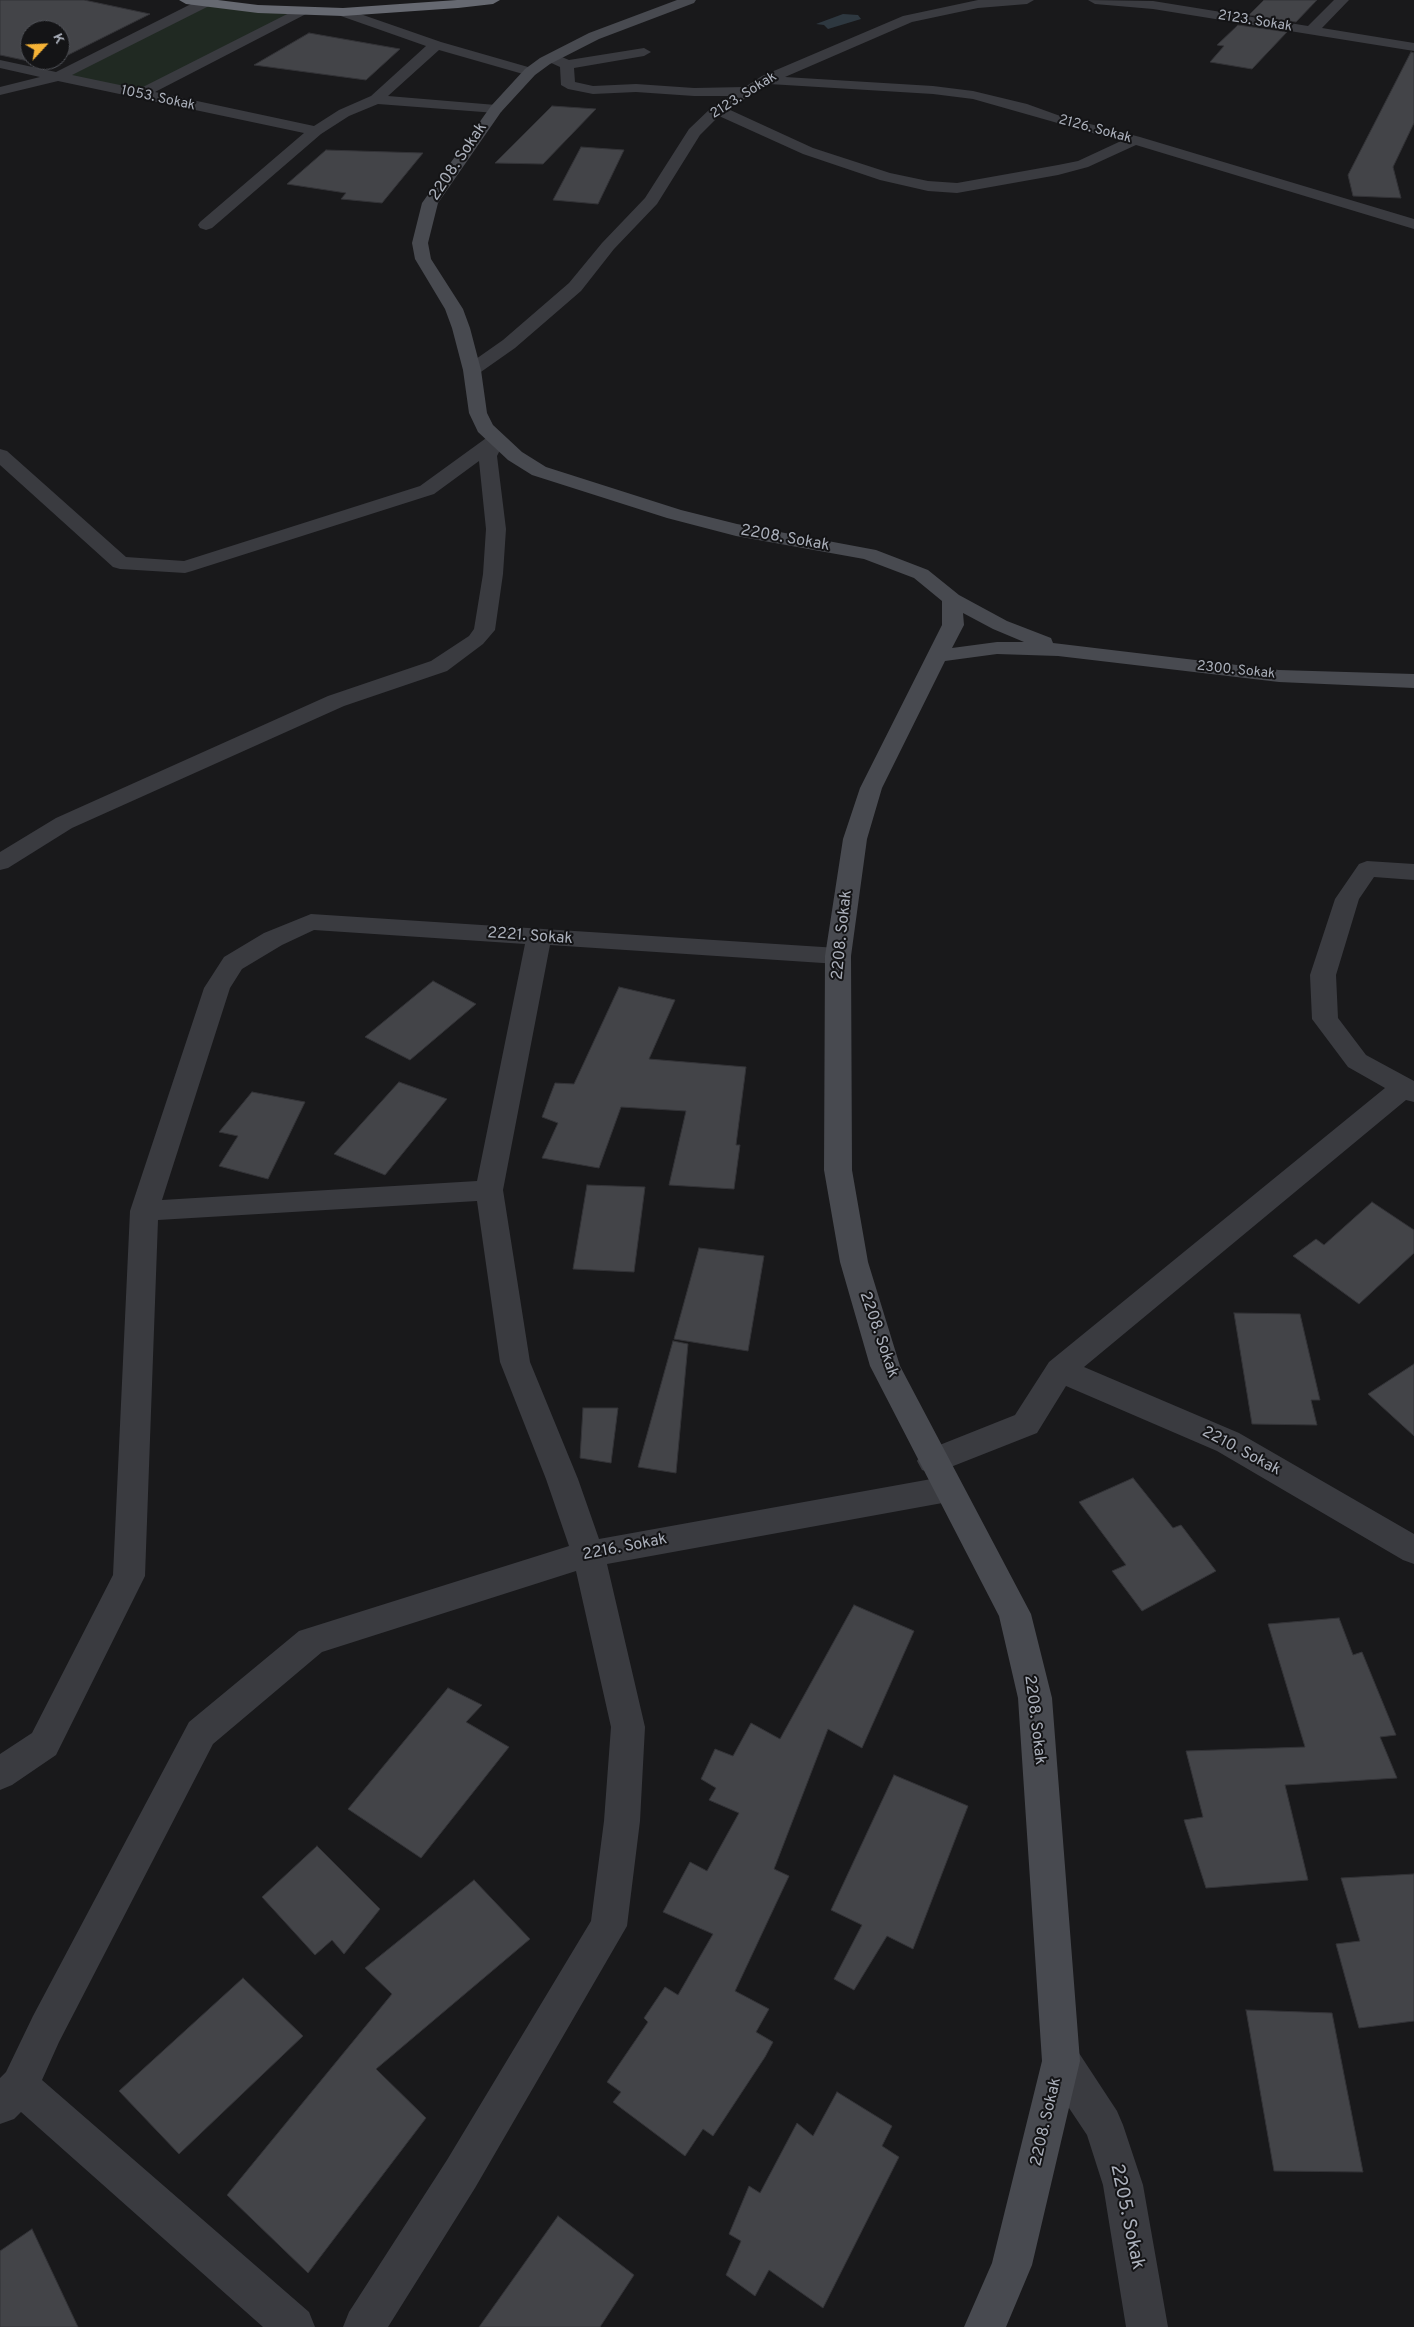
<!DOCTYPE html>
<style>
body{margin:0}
#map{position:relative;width:1414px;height:2327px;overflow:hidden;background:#19191b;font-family:Overpass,sans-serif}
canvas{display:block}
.north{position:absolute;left:20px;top:20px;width:50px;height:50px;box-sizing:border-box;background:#141416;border:1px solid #505258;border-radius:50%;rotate:65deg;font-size:14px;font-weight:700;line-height:20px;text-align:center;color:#abb0bb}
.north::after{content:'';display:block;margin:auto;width:18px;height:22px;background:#f6b336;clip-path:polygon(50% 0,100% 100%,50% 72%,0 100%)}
</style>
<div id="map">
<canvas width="1414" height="2327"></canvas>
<div class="north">K</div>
</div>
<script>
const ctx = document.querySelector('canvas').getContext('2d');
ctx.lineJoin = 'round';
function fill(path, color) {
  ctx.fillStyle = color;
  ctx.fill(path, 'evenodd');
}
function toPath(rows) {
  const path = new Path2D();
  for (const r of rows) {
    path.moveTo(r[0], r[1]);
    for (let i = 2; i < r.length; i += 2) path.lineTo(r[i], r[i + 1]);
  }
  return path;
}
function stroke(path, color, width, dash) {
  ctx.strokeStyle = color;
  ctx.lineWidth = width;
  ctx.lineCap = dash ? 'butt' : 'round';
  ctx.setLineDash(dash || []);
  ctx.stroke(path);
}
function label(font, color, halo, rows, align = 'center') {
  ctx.font = font + ' Overpass,sans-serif';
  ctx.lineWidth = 4;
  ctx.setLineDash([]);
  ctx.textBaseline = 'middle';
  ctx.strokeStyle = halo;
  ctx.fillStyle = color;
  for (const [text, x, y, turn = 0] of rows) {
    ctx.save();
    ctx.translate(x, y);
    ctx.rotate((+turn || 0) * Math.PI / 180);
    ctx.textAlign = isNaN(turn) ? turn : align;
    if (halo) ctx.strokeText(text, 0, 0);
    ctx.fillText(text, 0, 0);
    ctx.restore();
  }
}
const green = toPath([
 [204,3,301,11,139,95,56,77]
]);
const water = toPath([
 [843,14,858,15,861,19,828,29,824,25,816,24]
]);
const building = toPath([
 [0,0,84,0,150,14,60,59,60,30,30,30,30,60,58,60,47,65,0,55,0,0],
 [1264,0,1317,0,1296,22,1249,15,1264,0],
 [1238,25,1287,32,1252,69,1210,62,1224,46,1217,45,1238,25],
 [309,33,400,49,366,80,254,65,309,33],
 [1411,52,1414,53,1414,123,1393,167,1401,198,1353,196,1348,175,1411,52],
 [552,106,596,109,543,164,495,163,552,106],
 [581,147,624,150,598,204,553,200,581,147],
 [326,150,423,153,382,203,341,199,346,193,287,184,326,150],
 [433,981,476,1004,410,1060,365,1037,433,981],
 [619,987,675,1000,649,1059,746,1067,736,1145,740,1145,734,1189,669,1185,686,1111,621,1107,599,1168,542,1158,558,1123,542,1117,555,1083,574,1084,619,987],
 [399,1082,447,1099,385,1175,334,1154,399,1082],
 [252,1092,305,1102,268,1179,219,1166,238,1136,219,1132,252,1092],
 [587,1185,645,1187,634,1272,573,1269,587,1185],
 [1372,1202,1414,1230,1414,1253,1359,1304,1293,1256,1316,1239,1324,1245,1372,1202],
 [699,1248,764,1256,748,1351,674,1339,699,1248],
 [1234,1313,1300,1314,1320,1400,1311,1400,1317,1425,1252,1424,1234,1313],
 [673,1341,688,1344,676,1473,638,1467,673,1341],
 [1414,1364,1414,1436,1368,1394,1414,1364],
 [583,1408,618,1408,611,1463,580,1458,583,1408],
 [1133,1478,1173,1528,1181,1525,1216,1571,1142,1611,1112,1571,1126,1565,1079,1502,1133,1478],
 [854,1605,914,1631,862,1748,828,1729,774,1869,789,1876,735,1991,769,2009,756,2032,773,2042,765,2057,713,2136,703,2129,685,2156,613,2102,621,2092,607,2082,648,2022,644,2018,665,1987,678,1995,713,1934,663,1912,690,1862,707,1871,739,1813,709,1800,716,1788,701,1779,715,1749,733,1756,751,1723,780,1739,854,1605],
 [1339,1618,1353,1655,1362,1652,1396,1735,1380,1737,1397,1778,1285,1785,1308,1880,1206,1888,1184,1820,1203,1817,1186,1751,1305,1747,1268,1624,1339,1618],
 [448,1688,482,1705,466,1722,509,1747,421,1858,348,1809,448,1688],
 [894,1775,968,1806,913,1949,887,1936,854,1990,834,1979,862,1925,831,1910,894,1775],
 [317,1846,380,1909,344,1954,332,1940,315,1955,262,1897,317,1846],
 [1414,1874,1414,2021,1359,2028,1336,1944,1360,1941,1341,1878,1414,1874],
 [474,1880,530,1939,376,2069,426,2118,308,2273,227,2195,392,1994,365,1968,474,1880],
 [243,1978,303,2036,179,2154,119,2091,243,1978],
 [1246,2010,1332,2013,1363,2172,1274,2171,1246,2010],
 [837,2092,892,2126,882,2146,899,2157,823,2308,769,2270,755,2296,726,2275,741,2241,729,2234,749,2186,760,2193,797,2123,813,2136,837,2092],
 [558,2216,634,2275,600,2327,479,2327,558,2216],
 [32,2229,78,2327,0,2327,0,2251,32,2229]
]);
const street = toPath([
 [199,0,208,0,211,3,209,6,72,75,139,89,301,7,308,11,306,14,155,92,314,126,339,110,371,96,426,46,338,15,336,12,343,8,441,42,535,69,537,72,530,76,439,50,388,96,496,105,503,109,501,112,496,113,378,104,349,116,321,134,212,228,206,230,200,228,198,225,200,222,304,133,58,81,0,95,0,87,40,77,0,68,0,60,56,72,199,0],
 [978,0,1034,0,1027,4,978,8,912,22,785,77,933,86,973,91,1027,104,1063,117,1140,137,1414,219,1414,229,1136,145,1088,167,1058,175,957,193,928,191,880,180,803,154,719,116,700,135,657,204,614,249,581,291,515,348,478,374,466,374,463,370,466,366,503,340,569,283,602,243,645,198,689,129,712,107,730,96,694,96,636,92,593,94,568,89,561,85,560,67,547,61,545,58,547,55,557,55,569,60,644,48,651,52,644,56,574,68,575,82,593,86,636,84,694,88,745,87,762,76,903,16,978,0],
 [769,84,933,94,973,99,1121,141,1078,161,1058,165,957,183,928,181,890,173,813,148,728,109,769,84],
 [1088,0,1153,1,1308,26,1334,0,1349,0,1322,28,1414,43,1414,51,1153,9,1095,4,1088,0],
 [496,434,503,436,505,440,497,456,506,529,503,574,495,630,483,644,447,671,344,706,72,828,8,868,0,870,0,852,56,818,328,696,431,661,469,636,474,629,483,574,486,529,479,461,434,494,192,571,185,573,120,569,113,567,0,465,0,449,7,451,126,557,184,561,420,486,489,436,496,434],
 [1367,861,1414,864,1414,880,1374,877,1359,899,1336,975,1338,1018,1366,1055,1414,1081,1414,1102,1406,1100,1084,1367,1239,1433,1414,1534,1414,1564,1403,1560,1217,1451,1066,1386,1037,1433,933,1474,922,1470,917,1461,922,1452,1015,1415,1049,1362,1385,1088,1348,1067,1312,1019,1310,975,1335,899,1359,864,1367,861],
 [311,914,838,948,847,950,851,956,847,962,838,964,550,945,503,1190,530,1362,578,1479,599,1539,948,1476,959,1480,964,1489,959,1498,948,1502,607,1564,645,1727,640,1821,627,1926,475,2188,388,2327,343,2327,349,2312,447,2160,591,1921,604,1821,611,1727,576,1571,322,1652,213,1744,59,2042,42,2080,309,2312,315,2327,263,2327,21,2112,14,2119,0,2124,0,2078,6,2072,33,2016,189,1722,299,1631,569,1546,546,1479,500,1362,477,1201,158,1220,145,1576,56,1755,12,1785,0,1790,0,1754,32,1733,113,1575,130,1211,204,988,224,957,264,933,311,914],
 [314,930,525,944,477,1181,162,1200,230,988,242,969,282,945,314,930],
 [1061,2042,1075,2047,1117,2111,1123,2125,1143,2185,1168,2327,1126,2327,1103,2185,1087,2135,1047,2075,1042,2061,1047,2047,1061,2042]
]);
const secondary = toPath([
 [677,0,696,0,694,3,599,39,550,64,535,75,501,112,438,203,428,243,431,259,463,309,470,328,481,370,487,413,493,425,522,452,546,467,681,510,737,524,876,550,928,570,959,595,1007,621,1051,638,1053,643,1279,670,1414,674,1414,688,1279,682,1058,656,997,654,945,661,882,788,867,839,851,956,852,1170,868,1262,900,1366,1031,1614,1052,1698,1080,2061,1032,2265,1006,2327,964,2327,992,2263,1042,2061,1018,1698,999,1616,870,1366,840,1262,824,1170,825,956,843,839,860,788,942,625,942,601,914,578,864,559,736,536,667,518,532,475,508,460,478,432,469,413,463,370,452,328,445,309,415,259,412,243,422,203,491,106,525,69,540,58,589,33,677,0],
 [963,613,993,629,1024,642,997,642,952,648,964,625,963,613]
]);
const highway = toPath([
 [179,0,218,0,258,5,343,8,457,0,500,0,493,4,458,8,343,16,258,13,186,4,179,0]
]);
const farStreetnames = [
 ["2123. Sokak",1255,22,9],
 ["2123. Sokak",744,96,-32],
 ["1053. Sokak",158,99,12],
 ["2126. Sokak",1095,130,15],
 ["2300. Sokak",1236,671,6]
];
const streetNames = [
 ["2208. Sokak",459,162,-56],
 ["2208. Sokak",785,539,10],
 ["2208. Sokak",843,935,-84],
 ["2221. Sokak",530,937,4],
 ["2208. Sokak",878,1335,71],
 ["2210. Sokak",1241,1452,28],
 ["2216. Sokak",625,1548,-11],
 ["2208. Sokak",1034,1720,83],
 ["2208. Sokak",1047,2122,-77]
];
const nearStreetnames = [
 ["2205. Sokak",1126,2217,78]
];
fill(green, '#202922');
fill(water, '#2e3840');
fill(building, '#434448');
stroke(building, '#333337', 1);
fill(street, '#3a3b40');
fill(secondary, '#484a50');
fill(highway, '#666971');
label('14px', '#abb0bb', '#141416', farStreetnames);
label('16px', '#abb0bb', '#141416', streetNames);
label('19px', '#abb0bb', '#141416', nearStreetnames);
</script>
